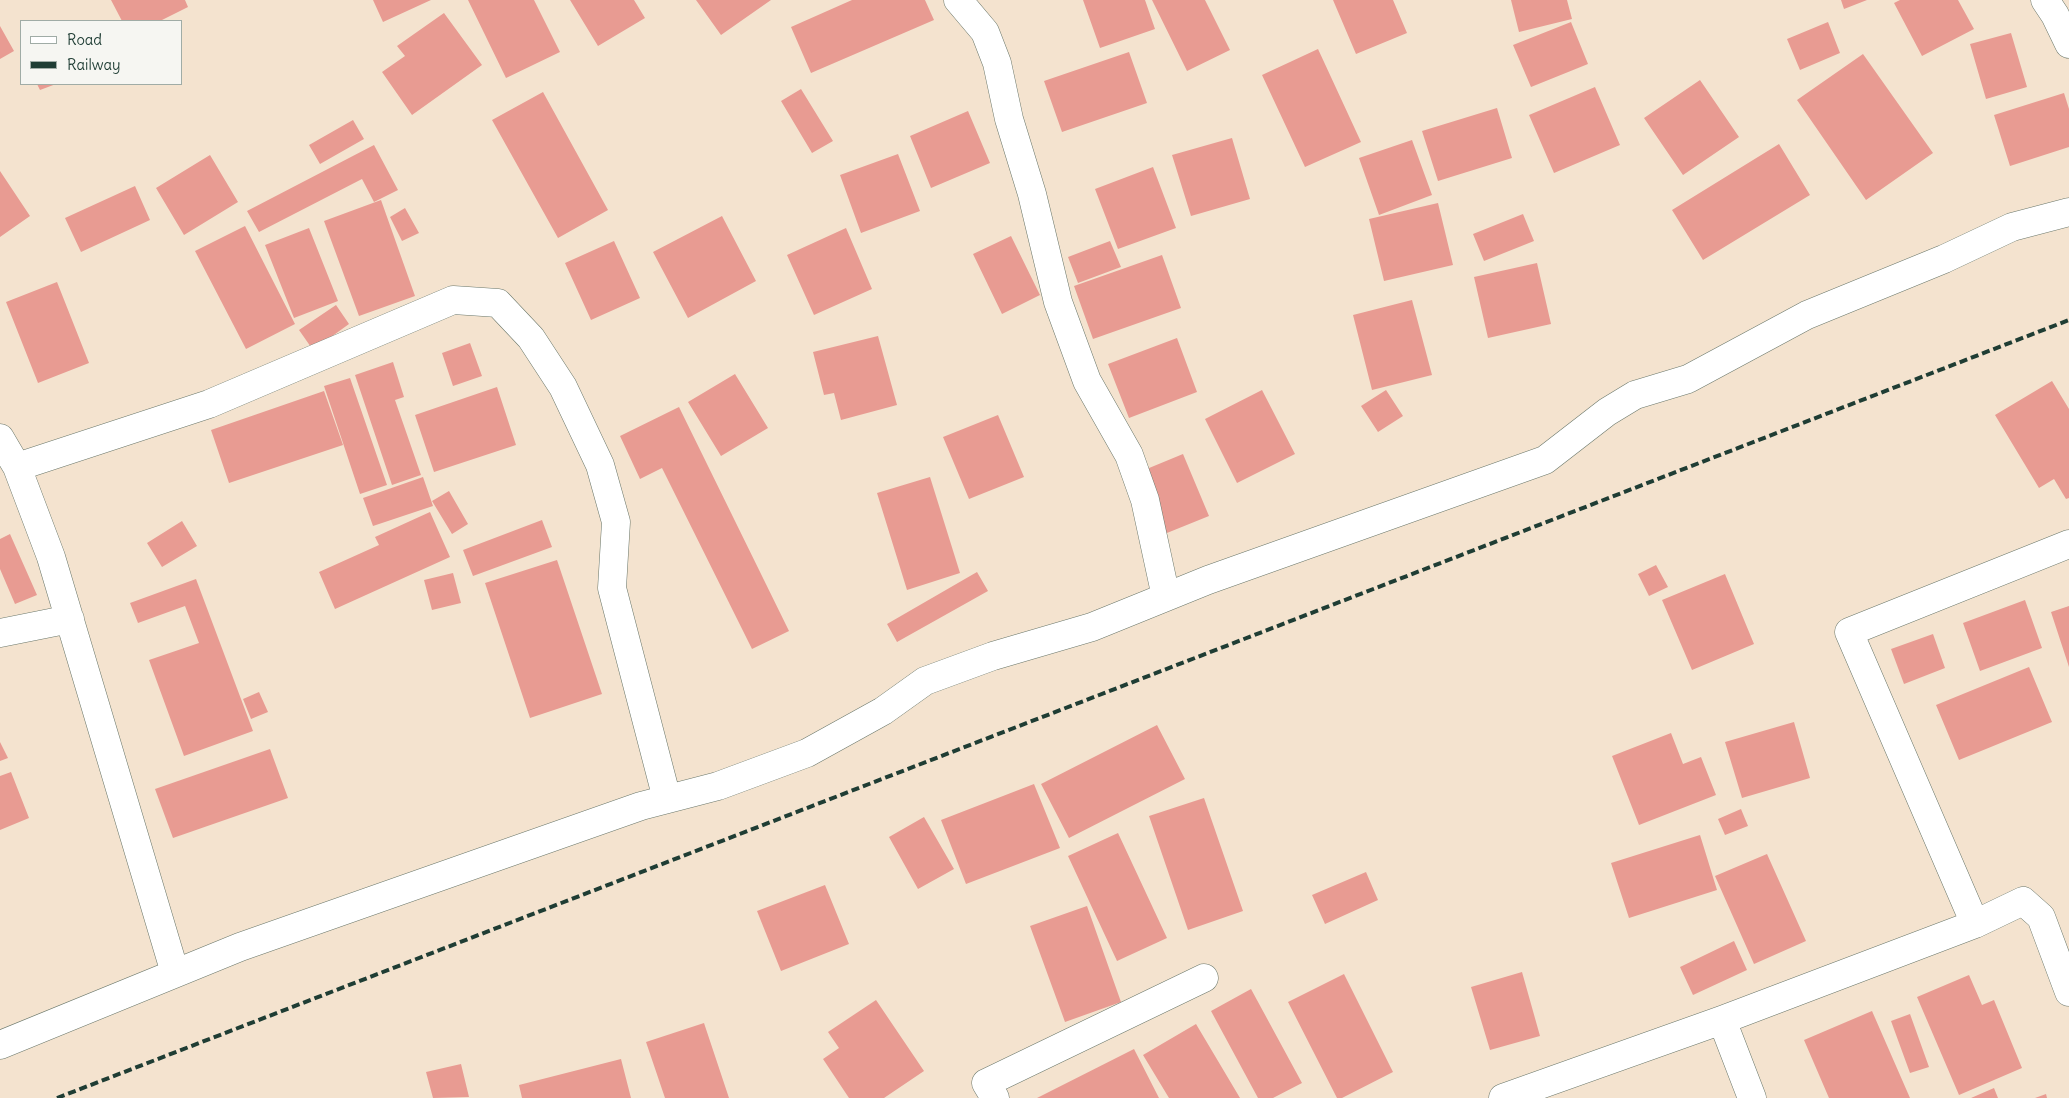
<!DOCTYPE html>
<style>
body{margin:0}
#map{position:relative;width:2069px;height:1098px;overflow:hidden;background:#f4e3cf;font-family:Delius,sans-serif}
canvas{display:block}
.legend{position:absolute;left:20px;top:20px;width:162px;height:65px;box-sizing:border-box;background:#f6f6f2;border:1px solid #a0aca6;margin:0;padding:6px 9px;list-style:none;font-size:15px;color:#1f3d34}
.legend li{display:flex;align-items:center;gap:10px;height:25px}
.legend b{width:25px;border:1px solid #a0aca6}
</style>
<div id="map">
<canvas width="2069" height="1098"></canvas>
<ul class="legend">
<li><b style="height:6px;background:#fff"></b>Road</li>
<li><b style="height:6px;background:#1f3d34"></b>Railway</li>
</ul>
</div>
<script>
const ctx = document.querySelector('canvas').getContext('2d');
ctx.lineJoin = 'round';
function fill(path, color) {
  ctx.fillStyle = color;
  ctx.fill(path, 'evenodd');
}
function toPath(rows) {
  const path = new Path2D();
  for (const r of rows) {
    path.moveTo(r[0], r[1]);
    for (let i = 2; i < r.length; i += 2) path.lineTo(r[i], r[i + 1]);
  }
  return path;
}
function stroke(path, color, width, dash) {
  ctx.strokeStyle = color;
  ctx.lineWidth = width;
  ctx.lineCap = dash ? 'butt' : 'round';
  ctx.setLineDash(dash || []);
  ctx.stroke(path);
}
const building = toPath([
 [111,0,185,0,188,7,160,21,122,21],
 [373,0,431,0,383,22],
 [468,0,534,0,560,52,506,78],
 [570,0,634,0,645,18,598,46],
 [696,0,771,0,721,35],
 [852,0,925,0,934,20,811,73,791,27],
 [1083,0,1145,0,1155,29,1100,48],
 [1152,0,1205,0,1230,50,1187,71],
 [1333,0,1393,0,1407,33,1356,54],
 [1511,0,1567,0,1572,19,1519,32],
 [1841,0,1867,0,1844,9],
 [1900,0,1958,0,1974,29,1922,56,1894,3],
 [444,13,482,65,412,115,382,72,405,56,397,46],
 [1571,22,1588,64,1531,87,1513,45],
 [1828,22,1840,53,1800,70,1787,39],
 [0,26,14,51,0,59],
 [2011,33,2027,87,1986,99,1970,44],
 [1318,49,1361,142,1305,167,1262,75],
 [1129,52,1147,103,1062,132,1044,81],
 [1863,54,1933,153,1866,200,1797,100],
 [1700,80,1739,137,1683,175,1644,118],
 [37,84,56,84,40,90],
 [1595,87,1620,145,1554,173,1529,115],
 [801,89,833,141,812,153,781,101],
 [543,92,608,210,558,238,492,120],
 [2064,93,2069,109,2069,147,2010,166,1994,115],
 [1497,108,1512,158,1438,181,1422,131],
 [968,111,990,163,931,188,910,136],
 [353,120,364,139,320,164,309,145],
 [1232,138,1250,199,1191,216,1172,155],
 [1412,140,1432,195,1379,215,1359,158],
 [1779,144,1810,195,1703,260,1672,210],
 [374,145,398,190,374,202,362,179,259,232,247,211],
 [898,154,920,211,861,233,840,175],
 [210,155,238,202,184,235,156,188],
 [1153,167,1176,228,1118,249,1095,189],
 [0,171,30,216,0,237],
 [135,186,150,220,81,252,65,218],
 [381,200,415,296,359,316,324,221],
 [1438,203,1453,265,1384,281,1369,219],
 [405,208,419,233,402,241,390,217],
 [1523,214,1534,241,1484,261,1473,234],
 [722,216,756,281,688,318,653,252],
 [245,226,295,324,246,349,195,251],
 [309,228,338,301,294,318,265,245],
 [846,228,872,289,814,315,787,255],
 [1011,236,1040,295,1002,314,973,254],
 [614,241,640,298,591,320,565,263],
 [1110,241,1121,267,1078,283,1068,257],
 [1162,255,1181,308,1093,339,1074,286],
 [1537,263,1551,324,1488,338,1474,277],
 [57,282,89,363,38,383,6,302],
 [1412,300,1432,375,1372,390,1353,315],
 [336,305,349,324,313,350,299,330],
 [878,336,897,405,841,420,834,393,824,395,813,352],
 [1177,338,1197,392,1129,418,1108,364],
 [470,343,482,376,453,386,442,353],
 [393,362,404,397,395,400,421,475,392,485,355,375],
 [735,374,768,428,721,456,688,402],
 [350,378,387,485,360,494,324,386],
 [2052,381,2069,409,2069,498,2066,499,2054,479,2039,488,1995,415],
 [497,387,516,445,434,472,415,415],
 [1262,390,1295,454,1237,483,1205,419],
 [1386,390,1403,416,1378,432,1361,406],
 [324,391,343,445,229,483,211,430],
 [679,407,789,631,752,649,662,468,640,479,620,436],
 [998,415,1024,477,969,499,943,437],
 [1183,454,1209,516,1162,535,1137,473],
 [423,477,433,506,373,526,363,498],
 [930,477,960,573,907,590,877,493],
 [449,491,468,524,452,534,432,501],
 [430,512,450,557,335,609,319,572,379,545,375,537],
 [542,520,552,547,473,576,463,550],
 [182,521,197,546,162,567,147,543],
 [10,534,37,595,15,604,0,569,0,539],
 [557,560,602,694,530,718,485,583],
 [1656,565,1668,587,1649,596,1638,574],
 [977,572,988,591,897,642,887,624],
 [453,573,461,603,432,610,424,580],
 [1725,574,1754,644,1692,670,1662,600],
 [196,579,253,731,184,756,149,660,199,643,185,606,138,623,130,603],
 [2025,600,2042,648,1980,671,1963,623],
 [2069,606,2069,667,2051,612],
 [1933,634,1945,668,1904,684,1891,649],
 [2029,667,2052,722,1959,760,1936,705],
 [259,692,268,712,251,719,243,699],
 [1794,722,1810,778,1742,798,1725,742],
 [1157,725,1185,779,1069,838,1041,784],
 [1671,733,1683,764,1701,757,1716,795,1639,825,1612,756],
 [0,742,8,758,0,761],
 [270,749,288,798,173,838,155,789],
 [11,772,29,818,0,830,0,776],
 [1034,784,1060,848,966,884,941,820],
 [1204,798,1243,911,1188,930,1149,816],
 [1741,809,1748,826,1725,835,1718,819],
 [924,817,954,869,918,889,889,837],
 [1118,833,1167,938,1117,961,1068,856],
 [1700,835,1717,890,1629,918,1611,863],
 [1767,854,1806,941,1754,964,1715,876],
 [1366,872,1378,900,1325,924,1312,895],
 [825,885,849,944,781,971,757,911],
 [1087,906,1121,1002,1065,1022,1030,926],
 [1734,941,1747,970,1693,995,1680,967],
 [1522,972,1540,1036,1490,1050,1471,987],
 [1344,974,1393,1072,1342,1098,1337,1098,1288,1002],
 [1969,975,1982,1005,1994,1000,2022,1068,1959,1095,1917,997],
 [1251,989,1302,1083,1273,1098,1258,1098,1211,1011],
 [876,1000,924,1071,884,1098,849,1098,823,1059,839,1048,828,1032],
 [1872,1011,1910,1098,1829,1098,1804,1040],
 [1910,1014,1929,1067,1910,1073,1891,1021],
 [704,1023,729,1098,665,1098,646,1042],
 [1196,1024,1240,1098,1169,1098,1143,1055],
 [1134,1049,1159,1098,1037,1098],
 [621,1059,631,1098,522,1098,519,1085],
 [461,1064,469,1097,433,1098,426,1072],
 [1994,1088,1998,1098,1971,1098],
 [2046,1094,2047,1098,2035,1098]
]);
const minor = toPath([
 [958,0,985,32,997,63,1009,119,1032,194,1058,302,1087,381,1129,455,1145,500,1166,597],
 [2045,0,2055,15,2069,44],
 [0,438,17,467,51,557,175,973],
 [17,467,209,404,453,300,498,303,531,338,563,387,600,465,616,522,612,588,667,799],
 [0,633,70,619],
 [1975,924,1849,632,2069,544],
 [1722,1020,1752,1098],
 [0,1045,240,947,641,806,718,786,807,753,883,711,925,681,993,656,1092,627,1208,580,1545,460,1607,412,1635,395,1688,379,1807,315,1944,259,2012,227,2069,212],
 [995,1098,986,1083,1204,978],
 [1503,1098,1722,1020,1975,924,2023,901,2041,917,2069,992]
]);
const rail = toPath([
 [57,1098,2069,320]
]);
fill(building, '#e89b92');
stroke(minor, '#6a776a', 29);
stroke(minor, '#fff', 28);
stroke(rail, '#1f3d34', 4, [8, 4]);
</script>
